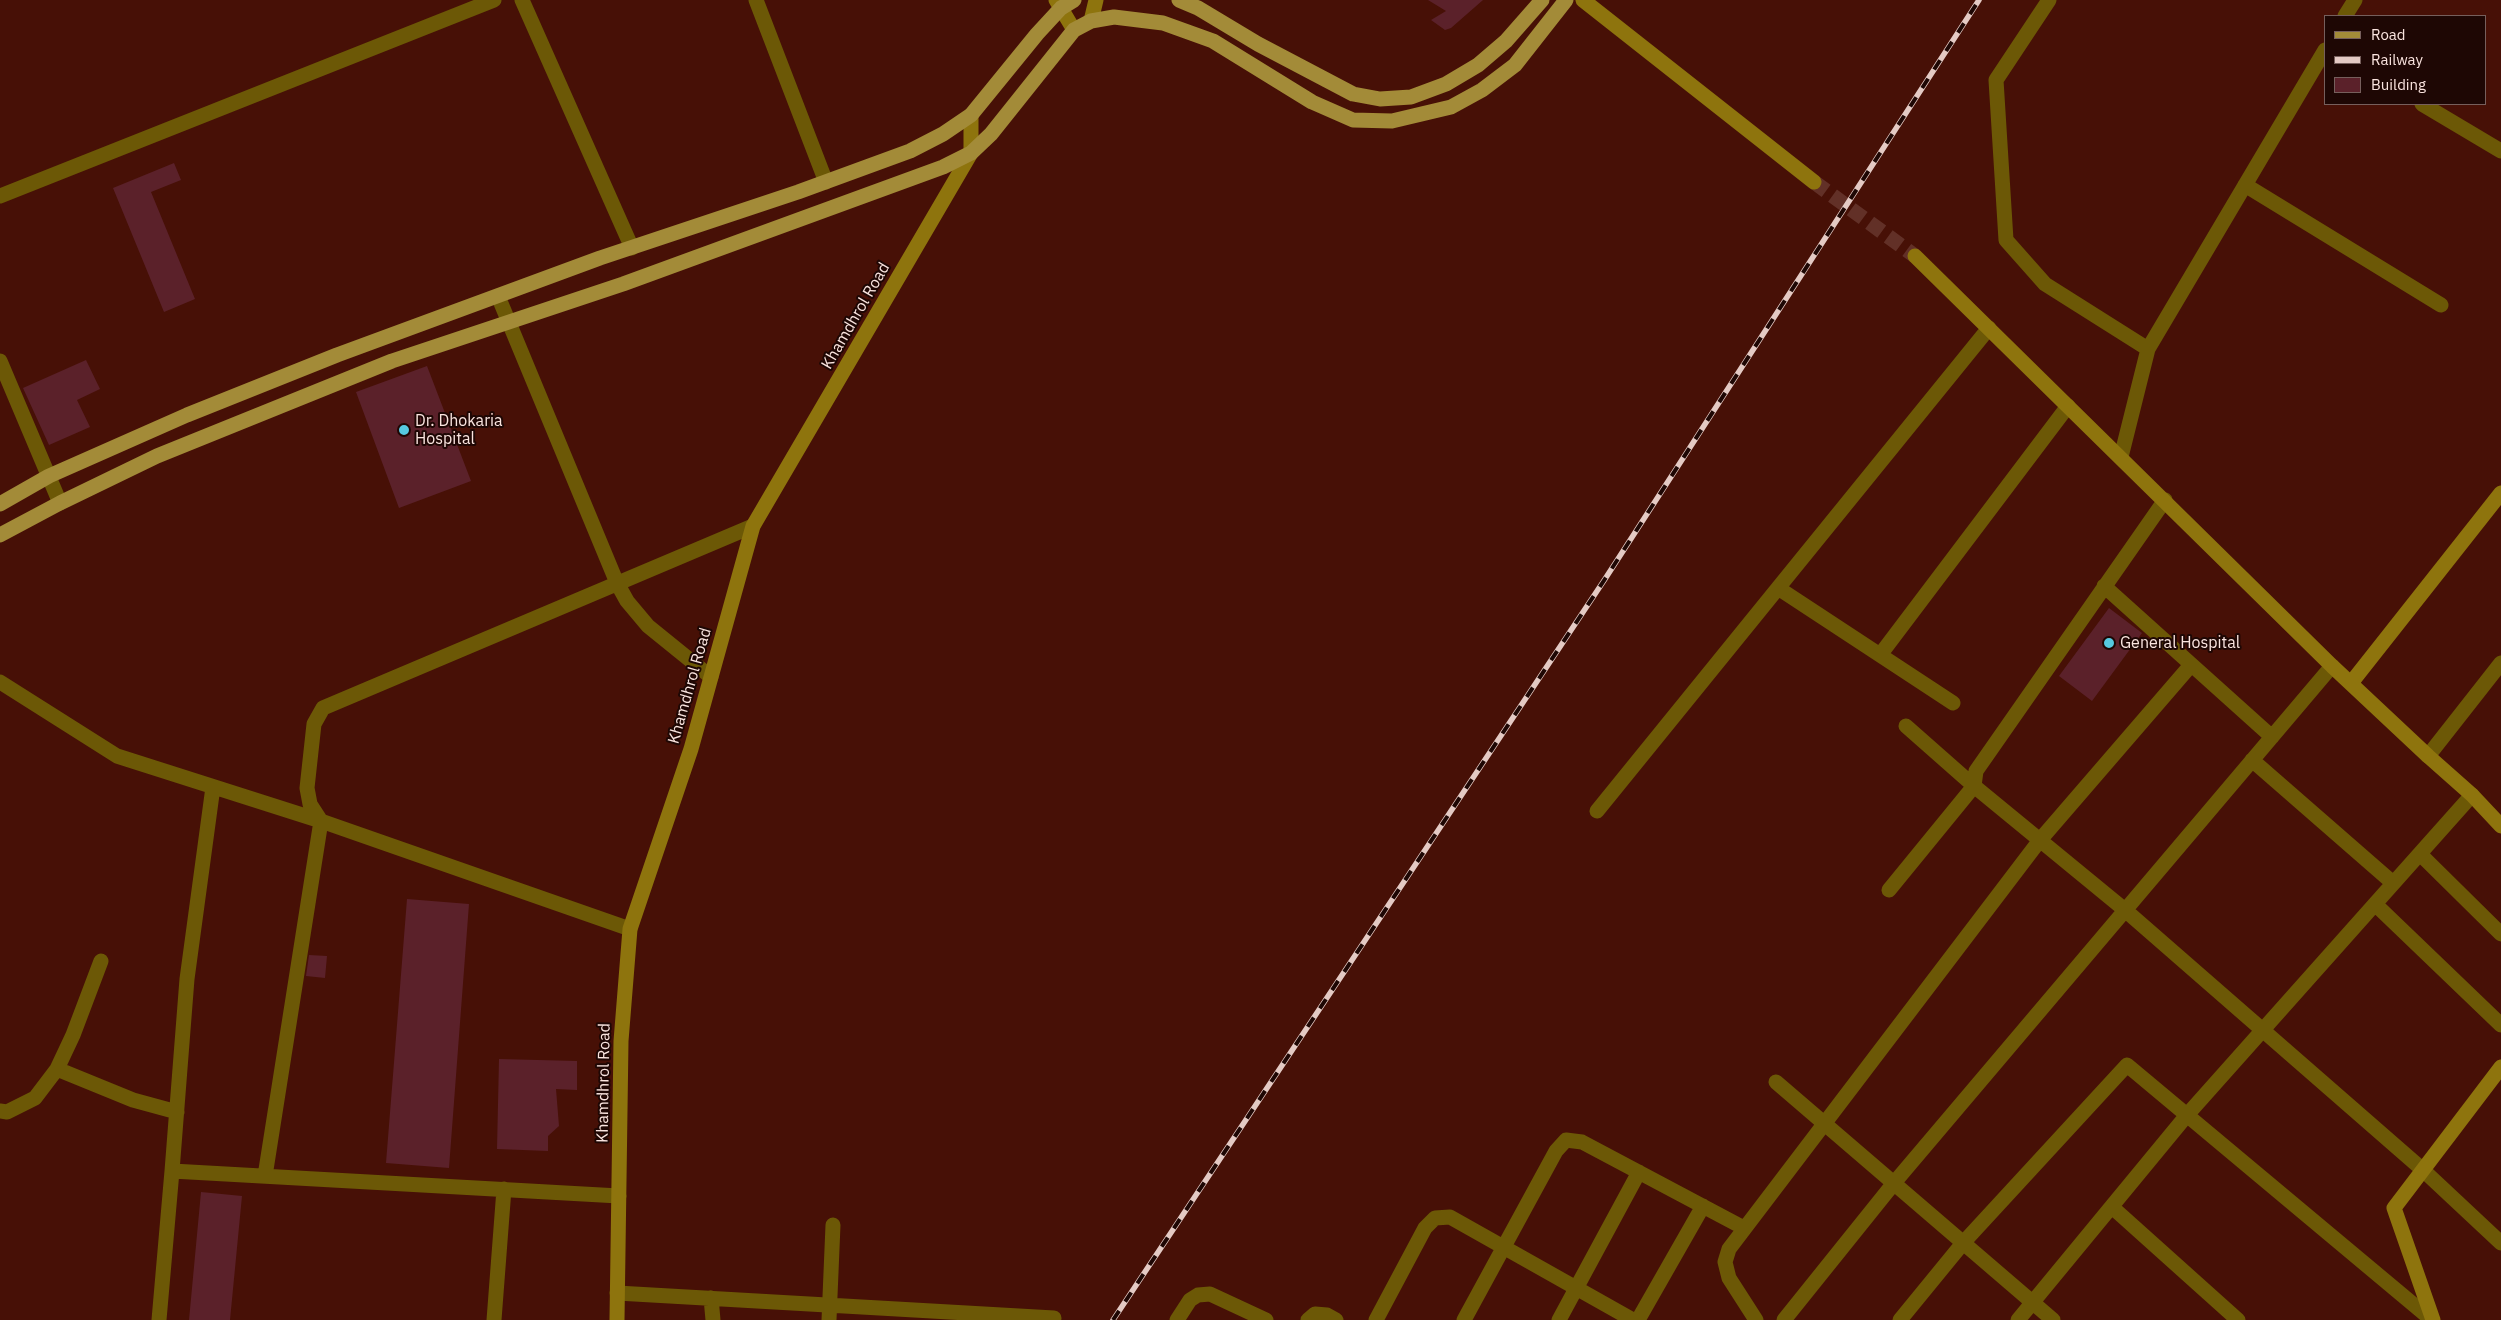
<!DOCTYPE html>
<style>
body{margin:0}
#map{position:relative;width:2501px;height:1320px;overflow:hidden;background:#471006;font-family:"IBM Plex Sans",sans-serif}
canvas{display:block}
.legend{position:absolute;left:2324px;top:15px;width:162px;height:90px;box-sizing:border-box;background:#1e0704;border:1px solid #765f5c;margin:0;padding:6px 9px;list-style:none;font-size:15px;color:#fae4df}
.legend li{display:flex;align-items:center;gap:10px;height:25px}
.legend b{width:25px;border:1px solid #765f5c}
</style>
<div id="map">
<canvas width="2501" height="1320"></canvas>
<ul class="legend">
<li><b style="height:6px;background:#a38b38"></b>Road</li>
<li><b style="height:6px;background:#e4cac4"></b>Railway</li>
<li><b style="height:14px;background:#5b212a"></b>Building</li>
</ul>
</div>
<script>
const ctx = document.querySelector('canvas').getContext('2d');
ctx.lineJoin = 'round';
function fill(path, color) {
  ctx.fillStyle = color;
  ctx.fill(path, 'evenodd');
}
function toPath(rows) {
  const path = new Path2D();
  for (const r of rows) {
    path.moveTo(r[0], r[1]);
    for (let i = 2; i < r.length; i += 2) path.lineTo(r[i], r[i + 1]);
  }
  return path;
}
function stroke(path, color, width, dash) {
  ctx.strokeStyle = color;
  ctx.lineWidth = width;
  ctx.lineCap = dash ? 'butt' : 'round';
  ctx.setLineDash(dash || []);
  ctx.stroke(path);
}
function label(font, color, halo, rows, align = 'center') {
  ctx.font = font + ' "IBM Plex Sans",sans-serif';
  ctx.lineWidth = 4;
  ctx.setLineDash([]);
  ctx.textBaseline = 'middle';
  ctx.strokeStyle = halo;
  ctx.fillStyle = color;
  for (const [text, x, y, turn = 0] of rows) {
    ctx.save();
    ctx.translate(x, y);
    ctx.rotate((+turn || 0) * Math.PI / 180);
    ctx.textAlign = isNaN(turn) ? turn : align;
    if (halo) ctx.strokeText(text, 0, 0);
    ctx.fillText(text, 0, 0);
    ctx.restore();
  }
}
const building = toPath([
 [1428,0,1483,0,1451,28,1445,30,1431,20,1446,11],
 [174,163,181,180,151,192,195,299,164,312,113,188],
 [86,360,100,389,77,400,90,427,49,445,23,388],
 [427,366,471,481,399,508,356,392],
 [2109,608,2142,633,2092,701,2059,676],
 [407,899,469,904,449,1168,386,1163],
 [309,955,327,956,325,978,306,976],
 [499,1059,577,1061,577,1090,556,1089,559,1126,548,1136,548,1151,497,1149],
 [201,1192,242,1196,230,1320,189,1320]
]);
const secondaryTunnel = toPath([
 [1814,182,1915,256]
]);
const street = toPath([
 [522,0,632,248],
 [756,0,826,182],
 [2049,0,1996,80,2006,240,2045,284,2148,349,2121,457],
 [2345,16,2355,0],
 [2422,104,2501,151],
 [2245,185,2441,305],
 [0,196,494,0],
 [498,296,617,583,627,601,648,626,711,677],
 [2148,349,2325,50],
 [0,361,60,503],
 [2104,586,2272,737],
 [1778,588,1953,703],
 [1880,655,2068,406],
 [0,682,117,756,321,821,630,929],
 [1906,726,1974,786,2125,910,2423,1170,2501,1243],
 [2428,756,2501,663],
 [2252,760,2393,883],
 [1597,811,1989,328],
 [2420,854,2501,934],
 [1889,890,1974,786,1976,771,2165,500],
 [2375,904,2501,1025],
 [57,1069,133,1100,177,1112],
 [1776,1082,2053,1320],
 [0,1111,7,1112,35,1098,57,1069,73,1035,101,961],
 [172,1171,187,979,213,787],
 [265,1176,321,821,310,804,307,788,314,724,323,708,753,526],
 [2112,1207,2238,1320],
 [617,1293,1054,1318],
 [711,1298,713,1320],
 [159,1320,172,1171,619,1196],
 [494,1320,504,1189],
 [829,1320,833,1225],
 [1177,1320,1190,1300,1198,1295,1210,1294,1266,1320],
 [1308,1320,1315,1314,1327,1315,1336,1320],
 [1376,1320,1425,1228,1435,1218,1450,1217,1633,1320],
 [1464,1320,1556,1151,1566,1140,1582,1142,1744,1228],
 [1559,1320,1639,1172],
 [1638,1320,1703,1206],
 [1756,1320,1729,1278,1725,1262,1729,1249,2040,840,2191,665],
 [1784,1320,1894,1183,2332,666],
 [1900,1320,1963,1243,2127,1065,2432,1320],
 [2018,1320,2187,1115,2472,795]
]);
const secondary = toPath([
 [1056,0,1074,30],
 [1583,0,1814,182],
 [1091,21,1096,0],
 [1915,256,2332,666,2428,756,2472,795,2501,826],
 [2351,683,2501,493],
 [617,1320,621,1041,630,929,691,749,753,526,971,153,971,115],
 [2433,1320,2394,1208,2501,1067]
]);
const primary = toPath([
 [1179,0,1198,8,1258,44,1353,94,1380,99,1411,97,1446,84,1478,65,1506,41,1542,0],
 [0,504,49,476,187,415,337,355,600,258,798,192,910,151,943,134,971,115,1037,34,1061,8,1074,0],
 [0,535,60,503,157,456,392,361,623,284,943,167,971,153,991,134,1074,30,1091,21,1114,17,1163,23,1213,41,1312,102,1353,120,1392,121,1451,107,1482,90,1515,65,1566,0]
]);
const rail = toPath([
 [1113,1320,1605,579,1979,0]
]);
const markers = [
 [404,430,6,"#56c9e0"],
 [2109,643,6,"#56c9e0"]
];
const streetNames = [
 ["Khamdhrol Road",856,316,-60],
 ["Khamdhrol Road",690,686,-74],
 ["Khamdhrol Road",604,1083,-89]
];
const poiNames = [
 ["Dr. Dhokaria",415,421],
 ["Hospital",415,439],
 ["General Hospital",2120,643]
];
fill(building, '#5b212a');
stroke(secondaryTunnel, '#623027', 15, [15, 8]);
stroke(street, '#6c5806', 15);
stroke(secondary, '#8e740d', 15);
stroke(primary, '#a38b38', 15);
stroke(rail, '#e4cac4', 5.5);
stroke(rail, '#1e0704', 4, [11]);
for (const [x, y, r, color] of markers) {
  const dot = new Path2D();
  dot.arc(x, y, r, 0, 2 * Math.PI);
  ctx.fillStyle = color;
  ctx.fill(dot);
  stroke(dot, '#1e0704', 2);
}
label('16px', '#fae4df', '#1e0704', streetNames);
label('16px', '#fae4df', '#1e0704', poiNames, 'left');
</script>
